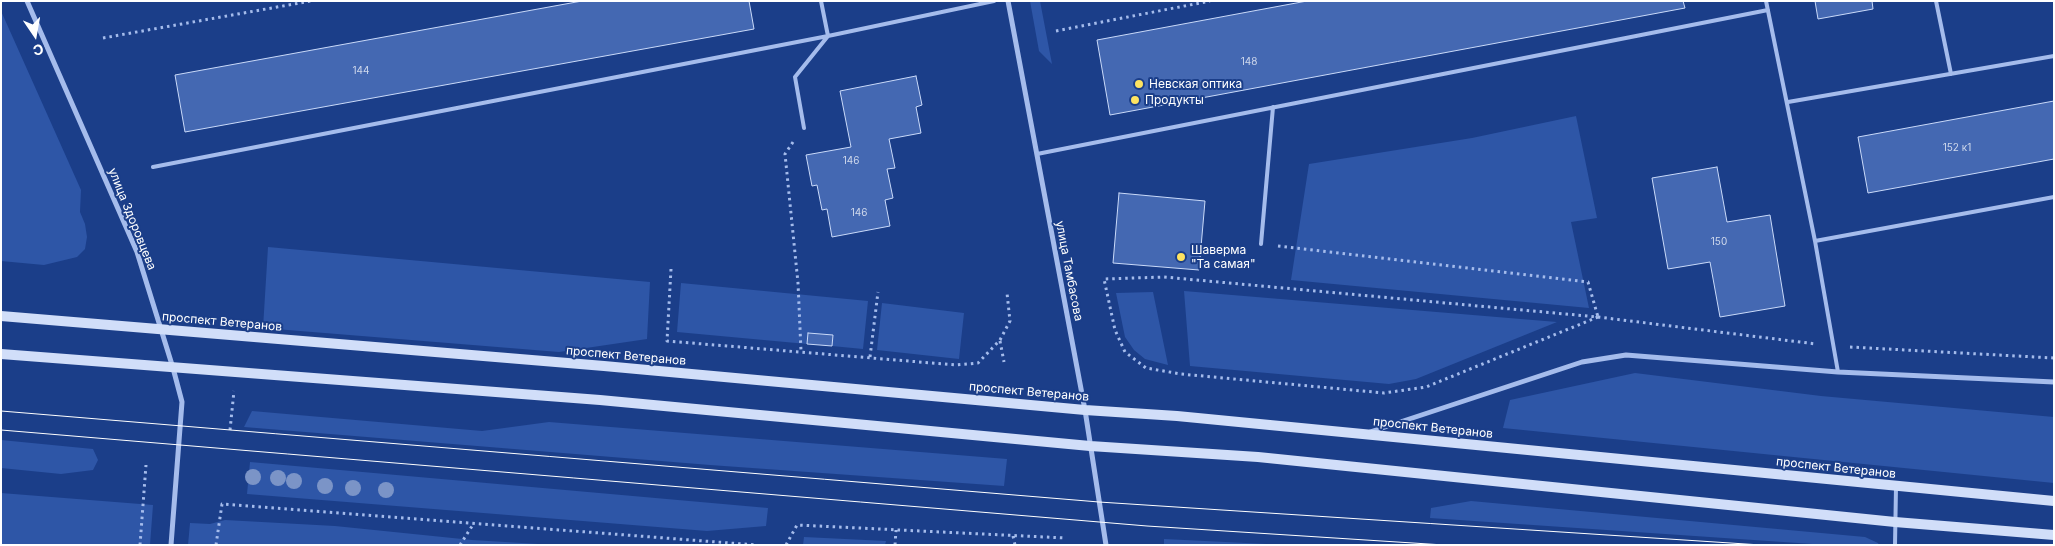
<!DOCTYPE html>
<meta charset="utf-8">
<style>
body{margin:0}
#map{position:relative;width:2055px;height:546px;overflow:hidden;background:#1b3e89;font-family:Inter,sans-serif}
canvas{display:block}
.frame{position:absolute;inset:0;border:2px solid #fff;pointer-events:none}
.north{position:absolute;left:10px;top:10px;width:50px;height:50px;-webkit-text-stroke:4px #1b3e89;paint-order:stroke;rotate:168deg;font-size:14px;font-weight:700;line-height:20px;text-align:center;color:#fff}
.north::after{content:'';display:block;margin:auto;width:18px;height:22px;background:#fff;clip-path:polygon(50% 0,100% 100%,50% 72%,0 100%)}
</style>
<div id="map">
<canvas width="2055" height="546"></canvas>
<div class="frame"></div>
<div class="north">С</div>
</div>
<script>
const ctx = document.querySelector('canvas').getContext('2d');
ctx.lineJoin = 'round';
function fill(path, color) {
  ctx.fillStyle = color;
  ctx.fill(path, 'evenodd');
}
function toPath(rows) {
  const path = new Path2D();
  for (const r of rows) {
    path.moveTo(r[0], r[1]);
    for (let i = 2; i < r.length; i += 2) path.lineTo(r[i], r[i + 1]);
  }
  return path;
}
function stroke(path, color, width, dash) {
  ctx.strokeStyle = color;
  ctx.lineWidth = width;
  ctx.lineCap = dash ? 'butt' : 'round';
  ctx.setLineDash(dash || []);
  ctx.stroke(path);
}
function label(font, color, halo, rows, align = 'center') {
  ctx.font = font + ' Inter,sans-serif';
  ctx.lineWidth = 4;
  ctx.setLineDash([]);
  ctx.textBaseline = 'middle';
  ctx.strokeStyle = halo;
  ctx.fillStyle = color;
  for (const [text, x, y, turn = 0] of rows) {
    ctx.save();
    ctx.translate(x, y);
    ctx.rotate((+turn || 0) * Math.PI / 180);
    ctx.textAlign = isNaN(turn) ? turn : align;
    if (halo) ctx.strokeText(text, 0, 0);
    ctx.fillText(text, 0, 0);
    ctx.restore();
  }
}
const green = toPath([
 [1030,1,1040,1,1052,64,1039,51],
 [1,11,81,190,80,212,85,224,87,237,85,249,77,257,44,265,1,261],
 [1576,116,1597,218,1571,222,1589,308,1291,280,1309,164,1472,138],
 [268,247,650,282,647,339,559,352,263,328],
 [681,283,868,301,863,349,832,346,833,335,807,344,677,332],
 [1184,291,1557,322,1416,379,1389,384,1190,366],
 [1153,292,1168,365,1145,359,1134,350,1125,337,1116,293],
 [882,303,964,313,959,359,877,350],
 [1635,373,1821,396,2054,417,2054,483,1503,428,1510,400],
 [252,411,482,431,549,422,1007,459,1004,486,710,465,244,427],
 [1,440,93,449,98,460,93,470,61,474,1,468],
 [250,462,768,508,766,526,707,531,247,494],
 [1,493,153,505,150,545,1,545],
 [1471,501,1865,537,1878,543,1879,545,1827,545,1430,518,1431,508],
 [225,520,335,526,472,540,555,545,188,545,190,523,210,524],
 [804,537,886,541,885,545,803,545],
 [1164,539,1287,545,1164,545]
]);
const building = toPath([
 [582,1,749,1,754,29,185,132,175,75,582,1],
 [1307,1,1683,1,1685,8,1110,115,1097,40,1307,1],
 [1815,1,1872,1,1873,9,1818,19,1815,1],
 [916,76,922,105,916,107,921,133,889,139,895,168,887,169,893,198,885,200,890,226,832,237,827,209,822,210,817,185,812,186,806,155,851,147,840,91,916,76],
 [2054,101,2054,159,1868,193,1858,137,2054,101],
 [1717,167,1727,222,1770,215,1785,306,1720,317,1710,262,1668,269,1652,178,1717,167],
 [1119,193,1205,201,1199,270,1113,263,1119,193],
 [808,333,833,335,832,346,807,344,808,333]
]);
const path = toPath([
 [1056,31,1210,1],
 [103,38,311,1],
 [793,142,785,154,798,283,801,351],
 [1278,246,1588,282,1598,317],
 [671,269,667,341,956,365,978,363,1000,340,1010,321,1007,293],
 [1598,317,1426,387,1384,393,1181,374,1146,368,1125,352,1115,330,1104,279,1164,277,1598,317,1816,344],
 [1000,341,1004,362],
 [1850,347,2054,358],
 [870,357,878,292],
 [230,430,234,391],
 [1013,536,1015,545],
 [140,545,146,465],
 [216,545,222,504,756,545],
 [460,545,474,523],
 [786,545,797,525,1065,538],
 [895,545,896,530]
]);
const lane = toPath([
 [1766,1,1815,241,1838,372],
 [1936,1,1951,74],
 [1788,102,2054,56],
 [804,128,795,77,828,36,821,1],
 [1037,154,1768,10],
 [153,167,828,36,994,1],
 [1815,241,2054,197],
 [1261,244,1273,107],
 [1895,545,1896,487]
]);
const street = toPath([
 [27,1,137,252,173,368,182,402,171,545],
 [1008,1,1085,410,1106,545],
 [1370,432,1582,362,1626,355,1838,372,2054,382]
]);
const secondary = toPath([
 [1,316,604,366,1085,410,1177,416,2054,501],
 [1,354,600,400,1090,446,1258,457,1895,522,2054,535]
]);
const tram = toPath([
 [1,411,1099,502,1761,545],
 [1,430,1147,526,1444,545]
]);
const trees = [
 [253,477],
 [278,478],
 [294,481],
 [325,486],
 [353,488],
 [386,490]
];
const markers = [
 [1139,84,5,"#fee361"],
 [1135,100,5,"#fee361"],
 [1181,257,5,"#fee361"]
];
const numberNames = [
 ["148",1249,62],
 ["144",361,71],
 ["152 к1",1957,148],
 ["146",851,161],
 ["146",859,213],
 ["150",1719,242]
];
const poiNames = [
 ["Невская оптика",1149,84],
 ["Продукты",1145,100],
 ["Шаверма",1191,250],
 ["\"Та самая\"",1191,264]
];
const streetNames = [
 ["улица Здоровцева",132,219,68],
 ["улица Тамбасова",1069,271,79],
 ["проспект Ветеранов",222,322,5],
 ["проспект Ветеранов",626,356,5],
 ["проспект Ветеранов",1029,392,5],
 ["проспект Ветеранов",1433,428,6],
 ["проспект Ветеранов",1836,468,6]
];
fill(green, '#2e56a7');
fill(building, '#4468b2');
stroke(building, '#cadaf9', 1);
stroke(path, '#a5bcec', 3, [2.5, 4]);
stroke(lane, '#a5bcec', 4);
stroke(street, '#a5bcec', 5);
stroke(secondary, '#d1def9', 10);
stroke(tram, '#fff', 1);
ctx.fillStyle = '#7b94c7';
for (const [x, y] of trees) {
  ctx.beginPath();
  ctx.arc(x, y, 8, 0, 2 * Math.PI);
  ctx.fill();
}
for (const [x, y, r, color] of markers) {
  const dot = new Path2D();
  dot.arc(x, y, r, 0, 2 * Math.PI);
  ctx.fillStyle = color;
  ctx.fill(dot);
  stroke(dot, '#1b3e89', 2);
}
label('10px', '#d0d9ec', null, numberNames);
label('12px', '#fff', '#1b3e89', poiNames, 'left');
label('12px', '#fff', '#1b3e89', streetNames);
</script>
